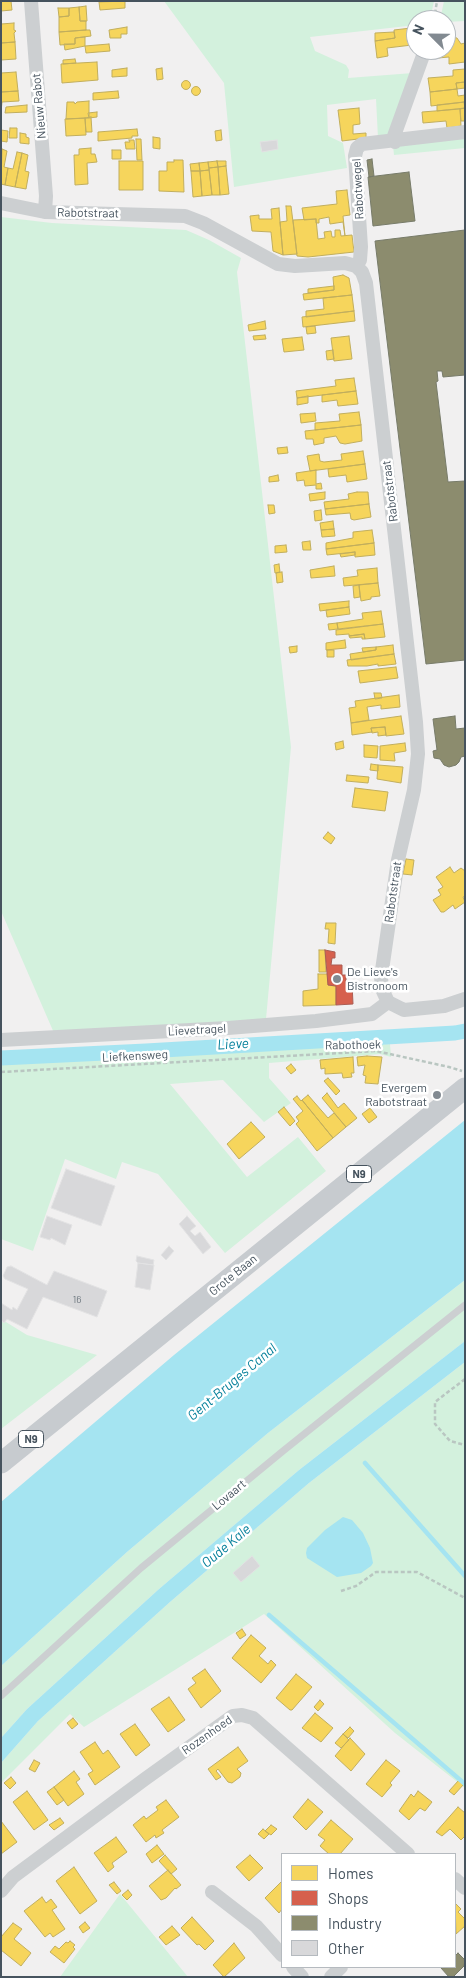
<!DOCTYPE html>
<style>
body{margin:0}
#map{position:relative;width:466px;height:1978px;overflow:hidden;background:#f1f0f0;font-family:Barlow,sans-serif}
canvas{display:block}
.frame{position:absolute;inset:0;border:2px solid #46535e;pointer-events:none}
.legend{position:absolute;left:281px;top:1853px;width:175px;height:115px;box-sizing:border-box;background:#fff;border:1px solid #b5babf;margin:0;padding:6px 9px;list-style:none;font-size:15px;color:#46535e}
.legend li{display:flex;align-items:center;gap:10px;height:25px}
.legend b{width:25px;border:1px solid #b5babf}
.north{position:absolute;left:406px;top:10px;width:50px;height:50px;box-sizing:border-box;background:#fff;border:1px solid #b5babf;border-radius:50%;rotate:293deg;font-size:14px;font-weight:700;line-height:20px;text-align:center;color:#46535e}
.north::after{content:'';display:block;margin:auto;width:18px;height:22px;background:#828a91;clip-path:polygon(50% 0,100% 100%,50% 72%,0 100%)}
</style>
<div id="map">
<canvas width="466" height="1978"></canvas>
<div class="frame"></div>
<ul class="legend">
<li><b style="height:14px;background:#f6d55c"></b>Homes</li>
<li><b style="height:14px;background:#d6604d"></b>Shops</li>
<li><b style="height:14px;background:#8c8c6e"></b>Industry</li>
<li><b style="height:14px;background:#d8d8da"></b>Other</li>
</ul>
<div class="north">N</div>
</div>
<script>
const ctx = document.querySelector('canvas').getContext('2d');
ctx.lineJoin = 'round';
function fill(path, color) {
  ctx.fillStyle = color;
  ctx.fill(path, 'evenodd');
}
function toPath(rows) {
  const path = new Path2D();
  for (const r of rows) {
    if (r.length === 3) {
      path.moveTo(r[0] + r[2], r[1]);
      path.arc(r[0], r[1], r[2], 0, 2 * Math.PI);
      continue;
    }
    path.moveTo(r[0], r[1]);
    for (let i = 2; i < r.length; i += 2) path.lineTo(r[i], r[i + 1]);
  }
  return path;
}
function stroke(path, color, width, dash) {
  ctx.strokeStyle = color;
  ctx.lineWidth = width;
  ctx.lineCap = dash ? 'butt' : 'round';
  ctx.setLineDash(dash || []);
  ctx.stroke(path);
}
function label(font, color, halo, rows, align = 'center') {
  ctx.font = font + ' Barlow,sans-serif';
  ctx.lineWidth = 5;
  ctx.setLineDash([]);
  ctx.textBaseline = 'middle';
  ctx.strokeStyle = halo;
  ctx.fillStyle = color;
  for (const [text, x, y, turn = 0] of rows) {
    ctx.save();
    ctx.translate(x, y);
    ctx.rotate((+turn || 0) * Math.PI / 180);
    ctx.textAlign = isNaN(turn) ? turn : align;
    if (halo) ctx.strokeText(text, 0, 0);
    ctx.fillText(text, 0, 0);
    ctx.restore();
  }
}
const green = toPath([
 [164,1,434,1,430,20,416,20,416,25,310,37,315,51,346,65,349,70,348,78,413,73,392,135,378,138,376,99,327,105,328,136,343,143,347,168,234,187,224,83],
 [444,1,465,1,465,21,446,22,446,20,440,20],
 [465,136,465,148,394,155,393,146],
 [1,217,52,223,186,230,209,240,241,258,237,272,291,747,266,1019,54,1033,1,911],
 [390,1044,391,1057,380,1054,269,1063,269,1078,291,1103,264,1122,223,1080,170,1084,247,1177,298,1137,326,1171,225,1253,158,1174,122,1162,116,1179,65,1159,33,1251,1,1239,1,1064],
 [465,1280,465,1341,299,1470,159,1589,27,1709,1,1738,1,1666,127,1552,268,1433],
 [1,1319,27,1335,97,1355,1,1429],
 [465,1362,465,1788,395,1733,264,1614,84,1727,70,1714,1,1783,1,1763,38,1721,170,1602,309,1483],
 [120,1894,188,1977,60,1977]
]);
const water = toPath([
 [465,1120,465,1280,268,1433,127,1552,1,1666,1,1502,174,1355],
 [465,1341,465,1362,309,1483,170,1602,38,1721,1,1763,1,1738,27,1709,159,1589,299,1470],
 [343,1517,352,1520,363,1533,370,1548,373,1563,371,1566,361,1573,337,1577,307,1558,306,1553,307,1548,325,1530]
]);
const homes = toPath([
 [1,1,11,1,12,10,1,11,1,1],
 [125,1,125,8,100,10,99,2,125,1],
 [86,6,87,21,80,21,79,7,86,6],
 [79,7,80,21,86,21,86,30,59,32,59,17,69,16,69,8,79,7],
 [58,8,69,8,69,16,59,17,58,8],
 [14,23,14,30,16,31,14,33,15,42,1,43,1,24,14,23],
 [127,27,127,34,121,34,121,38,110,38,109,30,127,27],
 [411,28,412,45,387,48,388,56,377,58,375,41,395,38,394,30,411,28],
 [86,30,90,30,91,36,75,38,75,44,60,45,59,32,86,30],
 [394,32,395,38,375,41,375,33,394,32],
 [85,37,85,46,65,50,64,44,75,44,75,38,85,37],
 [451,37,457,38,461,44,465,43,465,62,449,64,449,57,438,58,437,50,446,50,446,39,451,39,451,37],
 [15,42,16,59,1,60,1,43,15,42],
 [109,44,110,51,86,53,85,46,109,44],
 [75,59,76,63,63,64,63,60,75,59],
 [97,62,98,80,62,83,61,64,97,62],
 [127,68,127,76,112,77,112,70,127,68],
 [162,68,163,79,157,80,156,69,162,68],
 [465,69,465,82,456,83,457,89,430,92,428,78,453,76,453,70,465,69],
 [16,72,18,91,1,92,1,73,16,72],
 [186,85,4.5],
 [465,82,465,88,457,89,456,83,465,82],
 [196,91,4.5],
 [457,89,458,96,465,95,465,102,431,106,430,92,457,89],
 [18,91,19,101,2,102,1,112,1,92,18,91],
 [118,91,119,98,93,100,93,93,118,91],
 [89,101,89,118,66,119,67,102,74,102,75,104,77,102,89,101],
 [464,102,465,108,437,111,437,105,464,102],
 [27,105,27,112,5,113,6,107,27,105],
 [359,108,360,124,353,125,353,134,366,133,366,138,342,141,338,110,359,108],
 [465,108,465,121,461,121,460,109,465,108],
 [460,109,461,126,447,128,446,121,423,123,422,112,460,109],
 [97,112,97,117,89,118,88,113,97,112],
 [91,117,92,132,86,132,85,118,91,117],
 [85,118,86,135,66,136,65,119,85,118],
 [10,128,17,128,17,138,9,138,10,128],
 [137,129,138,136,132,136,132,138,98,141,98,132,137,129],
 [1,130,8,131,7,142,1,141,1,130],
 [221,130,222,140,216,141,215,131,221,130],
 [20,133,26,134,26,137,29,138,29,144,20,143,20,133],
 [153,137,160,138,160,149,153,148,153,137],
 [136,139,141,139,142,160,137,160,136,139],
 [129,140,134,140,135,149,126,149,125,142,130,142,129,140],
 [91,148,91,154,95,154,97,162,87,163,88,184,75,185,74,155,79,155,79,149,91,148],
 [2,149,7,151,4,167,8,168,5,185,1,184,2,149],
 [112,150,121,150,121,159,112,159,112,150],
 [17,152,22,153,15,187,5,185,8,168,13,169,17,152],
 [22,153,28,155,25,171,29,172,26,189,15,187,22,153],
 [174,160,183,160,184,192,159,191,159,171,167,171,167,162,174,162,174,160],
 [119,161,143,161,143,190,119,190,119,161],
 [217,161,226,161,226,166,218,167,217,161],
 [217,161,218,167,209,168,208,162,217,161],
 [208,162,209,170,200,171,199,163,208,162],
 [199,163,200,171,191,171,190,164,199,163],
 [226,166,229,194,220,195,218,167,226,166],
 [218,167,220,195,212,195,209,168,218,167],
 [209,170,212,195,202,196,200,171,209,170],
 [191,171,200,171,202,196,193,197,191,171],
 [347,190,350,215,343,216,345,236,343,222,330,224,329,217,319,219,319,223,316,223,316,219,304,220,302,208,337,204,336,191,347,190],
 [286,206,291,206,297,254,283,255,280,222,287,221,286,206],
 [279,208,280,222,283,255,273,251,271,232,252,231,250,216,259,215,259,219,272,219,271,209,279,208],
 [316,219,318,239,325,238,324,232,331,231,332,237,335,237,335,230,340,230,341,236,352,235,354,252,308,257,297,256,293,220,316,219],
 [343,275,349,278,352,295,304,300,303,294,334,290,333,277,343,275],
 [334,286,334,290,308,293,308,289,334,286],
 [352,295,354,311,306,317,306,311,324,309,323,298,352,295],
 [354,311,355,321,303,327,302,317,354,311],
 [265,321,266,329,249,331,248,325,265,321],
 [315,326,316,333,307,334,306,327,315,326],
 [265,335,266,339,254,340,253,336,265,335],
 [349,336,352,359,334,361,331,338,349,336],
 [302,337,304,350,284,352,282,339,302,337],
 [333,350,334,359,327,360,326,351,333,350],
 [354,378,356,391,297,398,296,391,336,386,335,380,354,378],
 [356,391,358,404,338,406,337,400,322,402,322,395,356,391],
 [308,396,308,403,297,405,297,398,308,396],
 [359,412,361,425,315,430,315,423,340,421,339,414,359,412],
 [315,413,316,421,301,423,300,414,315,413],
 [361,425,362,441,345,444,340,443,336,436,324,438,324,443,314,445,313,439,306,439,305,431,361,425],
 [287,447,288,453,278,454,277,448,287,447],
 [363,451,365,464,310,471,307,456,319,454,320,461,324,462,342,460,341,454,363,451],
 [365,464,367,479,347,482,346,475,329,477,328,469,365,464],
 [316,470,316,484,321,483,322,489,316,489,316,485,305,486,304,480,297,481,296,473,316,470],
 [278,475,279,481,269,482,269,477,278,475],
 [325,492,325,499,310,501,309,494,325,492],
 [357,492,368,492,369,504,325,509,324,502,349,499,348,494,357,492],
 [369,504,371,517,354,520,351,519,350,513,326,515,325,509,369,504],
 [268,505,274,505,275,513,269,514,268,505],
 [321,510,322,520,315,521,314,511,321,510],
 [333,521,334,529,321,530,320,523,333,521],
 [334,529,335,536,322,537,321,530,334,529],
 [372,530,374,543,326,549,326,543,353,538,353,532,372,530],
 [310,541,311,550,303,550,302,542,310,541],
 [374,543,375,555,355,557,355,552,327,555,326,549,374,543],
 [286,545,287,552,275,553,275,546,286,545],
 [355,552,355,555,341,557,340,554,355,552],
 [279,564,280,572,275,573,274,565,279,564],
 [334,566,335,576,311,578,310,570,334,566],
 [377,568,378,583,344,586,343,578,358,576,357,570,377,568],
 [282,572,283,582,277,583,276,573,282,572],
 [378,583,380,596,371,597,371,599,361,601,359,585,378,583],
 [359,585,360,597,354,598,353,586,359,585],
 [349,601,349,607,320,611,319,604,349,601],
 [349,607,350,614,327,617,326,610,349,607],
 [381,611,383,624,338,629,337,623,363,619,362,613,381,611],
 [337,623,338,629,329,630,328,624,337,623],
 [383,624,385,637,365,639,364,634,349,636,349,634,336,635,336,630,383,624],
 [364,634,365,639,362,639,362,637,350,638,349,636,364,634],
 [345,640,346,648,326,650,326,643,345,640],
 [393,645,394,654,351,660,350,654,376,650,376,647,393,645],
 [297,646,297,652,290,653,289,647,297,646],
 [376,647,376,650,363,652,362,648,376,647],
 [327,650,334,650,334,657,327,657,327,650],
 [394,654,396,664,378,666,378,664,367,666,348,666,347,660,394,654],
 [396,667,398,678,360,683,358,671,396,667],
 [374,693,381,693,382,698,375,699,374,693],
 [399,695,400,707,381,709,381,705,367,707,369,720,351,723,349,708,356,707,355,701,399,695],
 [401,716,404,734,386,736,385,727,371,728,372,732,352,735,351,723,401,716],
 [385,727,386,735,378,736,378,732,372,733,371,728,385,727],
 [343,741,344,748,336,750,335,743,343,741],
 [405,743,406,751,394,753,395,761,380,760,380,746,405,743],
 [364,745,378,746,377,758,364,757,364,745],
 [371,764,378,765,378,771,370,770,371,764],
 [378,765,403,767,401,783,377,779,378,765],
 [347,775,369,777,368,783,346,781,347,775],
 [355,788,388,792,385,811,352,807,355,788],
 [328,832,335,838,331,844,323,838,328,832],
 [406,859,414,860,412,875,403,874,406,859],
 [450,867,454,873,461,868,465,871,465,896,463,897,465,902,455,909,453,905,444,912,441,912,433,900,441,895,438,890,443,887,436,877,450,867],
 [326,923,336,923,335,944,328,943,329,929,325,929,326,923],
 [319,950,325,950,326,972,319,972,319,950],
 [318,974,328,974,328,985,336,986,336,1005,303,1006,303,991,318,989,318,974],
 [367,1056,382,1057,378,1084,365,1083,366,1076,363,1075,365,1065,358,1066,357,1057,367,1056],
 [353,1057,354,1073,351,1073,352,1077,343,1078,342,1073,325,1074,325,1068,321,1069,320,1060,353,1057],
 [291,1064,296,1070,291,1074,286,1068,291,1064],
 [328,1078,340,1091,336,1095,324,1081,328,1078],
 [327,1093,338,1108,344,1103,357,1118,346,1127,322,1098,327,1093],
 [308,1095,328,1118,334,1113,346,1127,333,1138,302,1100,308,1095],
 [297,1096,301,1101,302,1100,333,1138,317,1151,296,1124,299,1121,296,1117,303,1111,293,1099,297,1096],
 [284,1107,295,1121,290,1126,278,1112,284,1107],
 [370,1108,377,1117,369,1123,362,1114,370,1108],
 [251,1122,265,1137,239,1159,227,1144,251,1122],
 [242,1629,246,1635,240,1639,236,1633,242,1629],
 [251,1635,266,1648,259,1656,268,1664,271,1660,276,1665,261,1683,232,1658,251,1635],
 [205,1669,221,1691,201,1708,188,1689,196,1683,192,1678,205,1669],
 [296,1674,312,1687,292,1710,290,1710,276,1698,296,1674],
 [169,1697,185,1720,168,1732,151,1709,169,1697],
 [320,1700,324,1704,318,1711,314,1707,320,1700],
 [315,1713,333,1728,321,1742,302,1728,315,1713],
 [73,1718,78,1724,72,1729,67,1723,73,1718],
 [135,1724,150,1745,136,1756,120,1734,135,1724],
 [350,1727,354,1731,348,1738,343,1734,350,1727],
 [343,1734,349,1740,341,1748,335,1743,343,1734],
 [350,1738,365,1754,351,1771,335,1756,350,1738],
 [95,1742,103,1754,108,1750,120,1767,95,1785,88,1774,93,1771,80,1752,95,1742],
 [238,1747,248,1761,237,1769,241,1773,240,1777,232,1783,228,1782,218,1769,216,1771,221,1777,216,1780,208,1769,238,1747],
 [34,1760,40,1763,35,1772,29,1769,34,1760],
 [386,1760,400,1771,390,1783,392,1785,382,1797,366,1784,386,1760],
 [74,1771,80,1779,76,1782,84,1794,68,1806,54,1787,74,1771],
 [11,1777,16,1783,10,1789,4,1783,11,1777],
 [459,1780,464,1784,454,1795,449,1791,459,1780],
 [54,1787,64,1800,57,1805,47,1792,54,1787],
 [27,1791,48,1820,34,1830,13,1802,27,1791],
 [418,1791,432,1802,425,1811,420,1808,409,1820,399,1811,411,1794,414,1797,418,1791],
 [308,1799,323,1812,306,1830,293,1817,308,1799],
 [166,1800,179,1817,162,1830,164,1833,156,1838,155,1835,146,1842,133,1825,144,1816,146,1819,158,1810,156,1807,166,1800],
 [458,1807,465,1813,465,1836,461,1840,450,1829,442,1836,436,1832,458,1807],
 [60,1818,64,1823,54,1830,49,1825,60,1818],
 [331,1820,353,1839,340,1854,329,1854,320,1846,325,1840,318,1835,331,1820],
 [1,1821,17,1842,1,1854,1,1821],
 [271,1825,277,1829,271,1835,265,1831,271,1825],
 [263,1829,269,1834,264,1839,258,1834,263,1829],
 [116,1837,127,1852,112,1863,114,1867,108,1872,94,1853,116,1837],
 [157,1845,164,1854,152,1863,146,1854,157,1845],
 [165,1855,177,1869,171,1874,159,1861,165,1855],
 [250,1855,263,1868,249,1881,236,1867,250,1855],
 [74,1867,97,1901,80,1914,56,1881,74,1867],
 [168,1870,181,1885,176,1889,175,1888,166,1898,161,1900,149,1886,168,1870],
 [282,1881,282,1909,279,1913,265,1898,282,1881],
 [114,1882,121,1891,117,1894,109,1885,114,1882],
 [128,1890,132,1895,127,1900,122,1895,128,1890],
 [42,1897,46,1903,51,1899,57,1907,52,1910,65,1929,53,1937,50,1933,45,1937,24,1911,42,1897],
 [455,1903,461,1909,458,1912,465,1919,465,1926,456,1934,455,1903],
 [192,1917,214,1941,205,1950,199,1944,197,1945,181,1928,192,1917],
 [85,1922,90,1928,83,1933,79,1927,85,1922],
 [13,1923,22,1929,14,1939,31,1953,21,1966,1,1950,1,1937,13,1923],
 [172,1926,180,1935,166,1945,159,1937,172,1926],
 [70,1941,75,1945,73,1947,75,1949,64,1963,50,1952,55,1946,59,1949,66,1942,68,1943,70,1941],
 [234,1943,245,1958,224,1977,213,1965,234,1943]
]);
const shops = toPath([
 [325,950,335,952,335,958,332,958,331,965,342,965,342,975,346,975,346,984,352,983,353,1004,336,1005,336,986,328,985,325,950]
]);
const industry = toPath([
 [372,159,374,176,369,177,367,160,372,159],
 [409,172,415,221,373,226,368,177,409,172],
 [465,230,465,375,443,377,442,371,437,371,438,381,436,382,448,482,465,481,465,660,426,664,375,241,465,230],
 [455,716,456,729,465,728,465,756,461,757,459,762,456,765,449,767,444,765,440,759,434,758,433,751,437,750,433,719,455,716],
 [458,1953,465,1960,464,1966,453,1977,449,1977,441,1968,455,1967,455,1956,458,1953]
]);
const stream = toPath([
 [365,1463,465,1576],
 [269,1615,465,1784]
]);
const canal = toPath([
 [1,1058,146,1051,455,1033,465,1031]
]);
const building = toPath([
 [277,140,278,149,262,152,260,142,277,140],
 [66,1169,115,1186,101,1226,51,1208,66,1169],
 [47,1216,72,1225,65,1245,51,1238,50,1240,40,1237,47,1216],
 [187,1216,196,1226,190,1231,195,1236,200,1232,211,1247,203,1254,179,1224,187,1216],
 [169,1246,174,1251,166,1260,161,1255,169,1246],
 [137,1256,154,1260,153,1265,138,1263,136,1261,137,1256],
 [138,1263,154,1265,150,1290,135,1287,138,1263],
 [11,1266,47,1285,54,1271,107,1291,97,1317,43,1297,27,1329,7,1319,4,1323,1,1320,1,1303,12,1310,13,1307,17,1310,28,1289,5,1279,3,1276,7,1267,11,1266],
 [252,1556,260,1566,241,1582,233,1573,252,1556]
]);
const path = toPath([
 [434,20,437,1],
 [1,1072,376,1051,449,1067,462,1071],
 [465,1379,435,1402,435,1424,450,1441,465,1445],
 [341,1591,356,1586,376,1572,417,1572,465,1598]
]);
const lane = toPath([
 [1,1696,141,1568,283,1451,465,1305]
]);
const street = toPath([
 [31,1,46,196,45,212],
 [395,142,394,136,425,50],
 [1,203,45,212,185,216,203,223,278,264,295,266,345,263,356,266,362,272,366,283,416,722,418,754,414,790,398,860,381,977,382,989,388,1002,404,1010,444,1006,465,999],
 [356,266,360,260,361,247,355,156,357,148,362,144,465,132],
 [1,1040,228,1028,316,1021,372,1014,388,1002],
 [455,1879,465,1888],
 [1,1891,13,1877,145,1779,233,1716,242,1715,253,1718,408,1854],
 [212,1892,256,1926,282,1955],
 [293,1967,302,1977],
 [331,1977,341,1967]
]);
const primary = toPath([
 [1,1463,465,1088]
]);
const markers = [
 [337,979,5,"#828a91"],
 [437,1095,5,"#828a91"]
];
const numberNames = [
 ["16",77,1300]
];
const shields = [
 [359,1174,25],
 [31,1439,25]
];
const shieldNames = [
 ["N9",359,1174],
 ["N9",31,1439]
];
const streetNames = [
 ["Nieuw Rabot",39,106,-95],
 ["Rabotwegel",358,189,-93],
 ["Rabotstraat",88,213,1],
 ["Rabotstraat",390,491,-97],
 ["Rabotstraat",393,892,-82],
 ["Lievetragel",197,1030,-3],
 ["Rabothoek",353,1045,-1],
 ["Liefkensweg",135,1056,-3],
 ["Grote Baan",233,1275,-39],
 ["Lovaart",229,1495,-40],
 ["Rozenhoed",207,1735,-35]
];
const poiNames = [
 ["De Lieve's",347,972],
 ["Bistronoom",347,986],
 ["Evergem",427,1088,"right"],
 ["Rabotstraat",427,1102,"right"]
];
const waterNames = [
 ["Lieve",233,1044,-3],
 ["Gent-Bruges Canal",232,1382,-40],
 ["Oude Kale",226,1546,-40]
];
fill(green, '#d3f1dd');
fill(water, '#a5e4f1');
fill(homes, '#f6d55c');
stroke(homes, '#c1ae5d', 1);
fill(shops, '#d6604d');
stroke(shops, '#ab5c52', 1);
fill(industry, '#8c8c6e');
stroke(industry, '#777b69', 1);
stroke(stream, '#a5e4f1', 4.5);
stroke(canal, '#a5e4f1', 15);
fill(building, '#d8d8da');
stroke(building, '#e2e2e3', 1);
stroke(path, '#b9c6c1', 2.5, [4, 2.5]);
stroke(lane, '#cccfd1', 7);
stroke(street, '#cccfd1', 14);
stroke(primary, '#c7cbcf', 21);
for (const [x, y, r, color] of markers) {
  const dot = new Path2D();
  dot.arc(x, y, r, 0, 2 * Math.PI);
  ctx.fillStyle = color;
  ctx.fill(dot);
  stroke(dot, '#fff', 2);
}
label('10px', '#6c767e', null, numberNames);
for (const [x, y, w] of shields) {
  const box = new Path2D();
  box.roundRect(x - w / 2, y - 8.5, w, 17, 4);
  ctx.fillStyle = '#fff';
  ctx.fill(box);
  stroke(box, '#46535e', 1);
}
label('bold 11px', '#46535e', null, shieldNames);
label('12px', '#46535e', '#fff', streetNames);
label('12px', '#46535e', '#fff', poiNames, 'left');
label('italic 14px', '#06809b', '#fff', waterNames);
</script>
